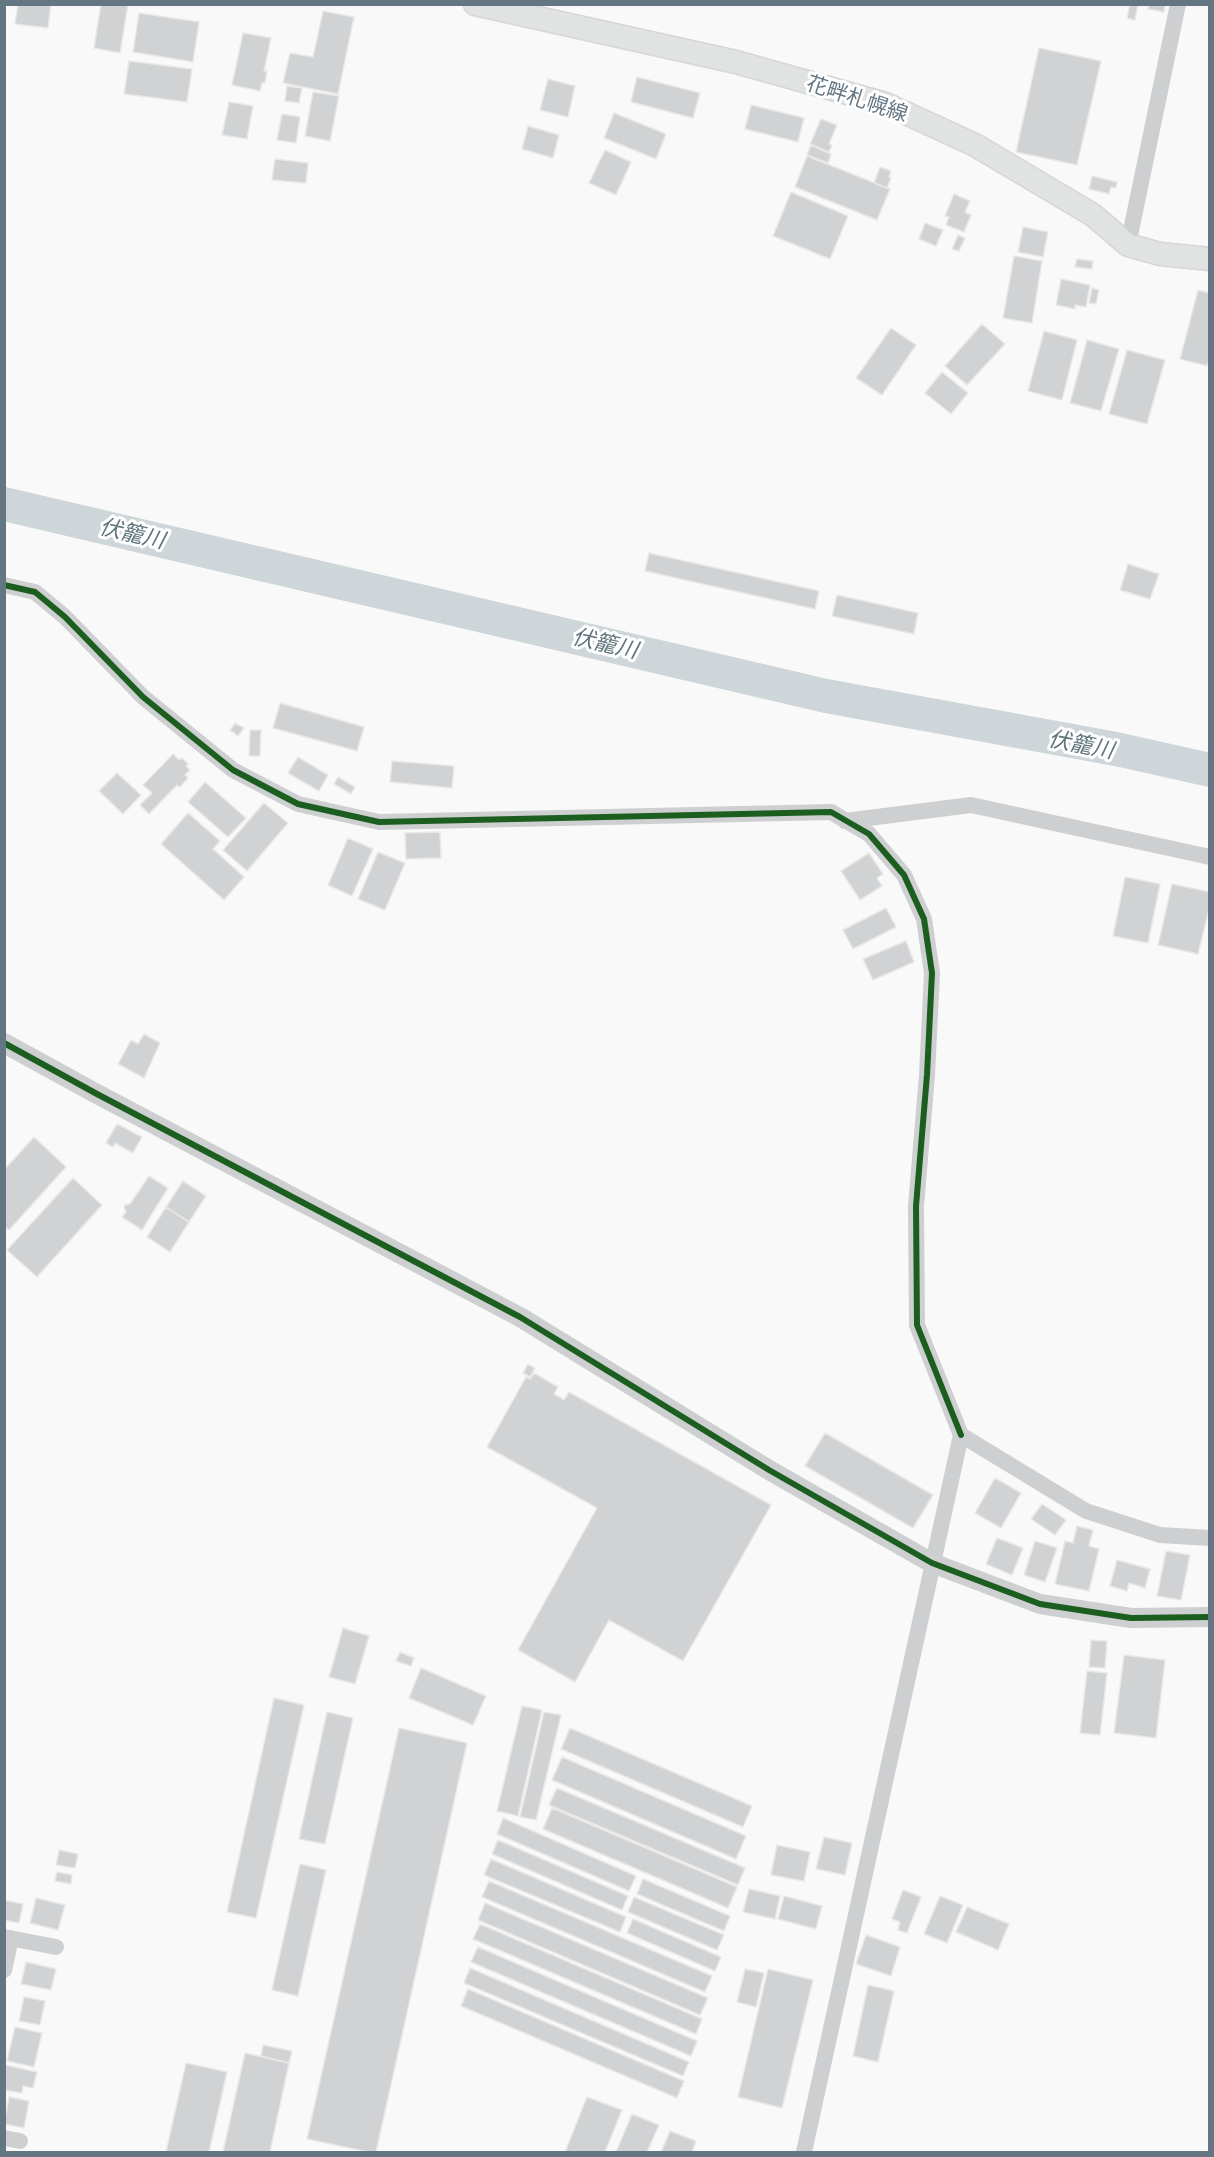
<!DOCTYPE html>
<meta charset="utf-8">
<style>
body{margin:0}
#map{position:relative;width:1214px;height:2157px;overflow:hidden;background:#f9f9f9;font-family:"Asap Condensed",sans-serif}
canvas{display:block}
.frame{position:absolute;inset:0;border:6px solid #657683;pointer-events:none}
</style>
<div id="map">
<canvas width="1214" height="2157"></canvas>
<div class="frame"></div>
</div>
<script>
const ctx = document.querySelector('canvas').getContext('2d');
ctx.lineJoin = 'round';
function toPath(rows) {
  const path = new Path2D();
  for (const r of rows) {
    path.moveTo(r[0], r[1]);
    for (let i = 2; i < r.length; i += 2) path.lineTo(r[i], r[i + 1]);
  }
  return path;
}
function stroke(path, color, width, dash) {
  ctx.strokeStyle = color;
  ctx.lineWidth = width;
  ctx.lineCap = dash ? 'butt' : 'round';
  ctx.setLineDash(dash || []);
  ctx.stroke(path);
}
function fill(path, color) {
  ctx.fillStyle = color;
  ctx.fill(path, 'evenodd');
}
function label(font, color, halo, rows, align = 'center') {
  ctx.font = font + ' "Asap Condensed","Noto Sans JP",sans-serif';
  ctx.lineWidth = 6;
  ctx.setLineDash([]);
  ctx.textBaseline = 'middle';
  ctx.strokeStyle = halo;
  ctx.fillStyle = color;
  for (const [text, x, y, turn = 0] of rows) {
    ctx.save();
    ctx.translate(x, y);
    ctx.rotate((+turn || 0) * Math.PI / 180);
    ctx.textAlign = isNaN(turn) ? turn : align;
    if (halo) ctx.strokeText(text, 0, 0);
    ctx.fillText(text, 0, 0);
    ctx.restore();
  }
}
const river = toPath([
 [4,504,826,696,1116,749,1210,770]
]);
const building = toPath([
 [18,4,51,4,48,28,15,24,18,4],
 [101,4,128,4,120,53,94,48,101,4],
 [1130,4,1138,4,1135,20,1127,18,1130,4],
 [1149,4,1165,4,1164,12,1148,9,1149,4],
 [323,11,354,17,338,94,283,83,290,53,313,57,323,11],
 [139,13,199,22,193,62,133,52,139,13],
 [243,33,271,38,264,71,267,71,265,83,262,83,260,91,232,85,243,33],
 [1039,48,1101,61,1077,165,1016,152,1039,48],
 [129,61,192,69,187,102,124,94,129,61],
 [637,77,700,93,693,118,631,102,637,77],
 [548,79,575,86,568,117,540,110,548,79],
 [287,86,302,88,299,103,285,101,287,86],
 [313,92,339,96,330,141,305,136,313,92],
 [229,102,253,106,247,139,222,135,229,102],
 [751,105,804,118,798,142,745,129,751,105],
 [614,113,666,134,656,159,604,138,614,113],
 [282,114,300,117,296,143,277,140,282,114],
 [821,119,837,125,829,144,832,145,829,152,810,144,821,119],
 [528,126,559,135,553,158,522,149,528,126],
 [811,145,831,154,828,163,807,155,811,145],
 [605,150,631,162,616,195,589,183,605,150],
 [807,156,890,189,877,220,795,187,807,156],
 [275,159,308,163,306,183,272,180,275,159],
 [880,167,891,171,889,177,891,178,887,188,874,183,880,167],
 [1092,176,1117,182,1116,188,1111,187,1109,194,1089,189,1092,176],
 [791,192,848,216,830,259,773,236,791,192],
 [954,194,970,201,965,212,971,215,964,232,946,225,949,217,945,216,954,194],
 [925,223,943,230,936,246,919,239,925,223],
 [1023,227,1048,232,1043,257,1018,252,1023,227],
 [958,235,965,238,959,251,952,249,958,235],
 [1014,256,1042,261,1032,323,1003,318,1014,256],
 [1077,259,1093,261,1092,269,1075,267,1077,259],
 [1061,279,1090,285,1086,307,1075,305,1075,309,1056,305,1061,279],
 [1092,288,1099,290,1096,304,1089,303,1092,288],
 [1198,290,1210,293,1210,358,1207,366,1180,359,1198,290],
 [982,324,1005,344,967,385,945,366,982,324],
 [891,328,916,345,882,395,856,378,891,328],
 [1044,331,1077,340,1062,400,1028,391,1044,331],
 [1087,340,1119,349,1101,411,1070,403,1087,340],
 [1127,350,1165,360,1147,424,1109,414,1127,350],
 [942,372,968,393,951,414,925,393,942,372],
 [649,553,819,591,815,609,645,571,649,553],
 [1128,564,1159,574,1150,599,1120,590,1128,564],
 [837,595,918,613,914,634,832,616,837,595],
 [280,703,364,727,357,751,273,728,280,703],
 [235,723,244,728,238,736,230,730,235,723],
 [250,730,261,730,260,756,249,756,250,730],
 [173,754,179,760,182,758,188,764,186,766,190,770,185,775,188,778,180,787,177,785,149,814,140,805,152,793,143,785,173,754],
 [298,757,328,775,319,791,288,773,298,757],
 [392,761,454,766,452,788,390,782,392,761],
 [117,773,141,795,123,814,99,791,117,773],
 [338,777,355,787,351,794,334,784,338,777],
 [205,782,246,818,228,837,188,802,205,782],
 [264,803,288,823,247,871,223,850,264,803],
 [188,813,220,841,213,849,244,877,224,900,161,844,188,813],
 [440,832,441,858,406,859,405,833,440,832],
 [348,838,373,849,352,896,328,885,348,838],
 [378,852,405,863,385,910,358,899,378,852],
 [869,853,883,874,877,878,882,886,860,900,841,871,869,853],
 [1125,877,1160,884,1148,943,1113,936,1125,877],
 [1172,884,1210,892,1210,905,1198,954,1158,945,1172,884],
 [886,908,896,927,853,949,843,930,886,908],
 [906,941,914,962,873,980,863,959,906,941],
 [144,1034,160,1043,144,1078,118,1064,131,1040,138,1044,144,1034],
 [117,1124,142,1137,133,1153,115,1143,113,1147,106,1143,117,1124],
 [34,1137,66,1167,9,1230,4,1226,4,1170,34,1137],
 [149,1176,168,1188,142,1230,122,1217,126,1212,124,1207,125,1205,130,1204,149,1176],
 [73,1178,102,1205,37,1277,7,1250,73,1178],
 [183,1181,206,1196,189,1222,166,1207,183,1181],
 [166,1207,189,1222,170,1252,147,1237,166,1207],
 [528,1364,535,1368,530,1377,523,1373,528,1364],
 [534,1373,558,1387,554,1394,564,1400,569,1392,771,1505,683,1661,609,1620,575,1682,518,1650,597,1508,487,1447,526,1377,530,1379,534,1373],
 [825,1433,933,1495,913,1528,805,1466,825,1433],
 [995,1478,1021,1493,1001,1528,975,1513,995,1478],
 [1042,1504,1066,1520,1055,1535,1031,1519,1042,1504],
 [1077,1526,1093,1530,1089,1546,1099,1549,1089,1591,1055,1584,1065,1541,1073,1543,1077,1526],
 [997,1538,1023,1548,1012,1575,986,1564,997,1538],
 [1035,1541,1057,1548,1045,1582,1024,1575,1035,1541],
 [1166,1551,1190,1555,1181,1600,1157,1596,1166,1551],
 [1117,1560,1150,1569,1145,1588,1129,1583,1127,1591,1110,1586,1117,1560],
 [343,1628,369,1636,355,1684,329,1677,343,1628],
 [1091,1640,1107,1641,1105,1668,1089,1667,1091,1640],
 [400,1652,414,1658,411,1666,396,1661,400,1652],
 [1124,1655,1165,1660,1156,1738,1114,1733,1124,1655],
 [421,1668,486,1696,473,1725,409,1698,421,1668],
 [1087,1671,1107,1673,1100,1735,1080,1733,1087,1671],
 [274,1698,304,1705,256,1918,227,1912,274,1698],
 [522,1706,542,1710,518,1816,497,1811,522,1706],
 [327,1712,353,1718,325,1844,299,1839,327,1712],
 [544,1712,561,1715,536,1820,520,1817,544,1712],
 [399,1728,467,1743,376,2152,369,2152,307,2139,399,1728],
 [570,1728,752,1806,743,1827,561,1749,570,1728],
 [562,1757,746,1836,736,1859,552,1780,562,1757],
 [557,1788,745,1868,738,1885,549,1805,557,1788],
 [552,1808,737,1887,728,1908,543,1829,552,1808],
 [503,1818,636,1876,629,1891,497,1834,503,1818],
 [824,1837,852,1843,845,1875,816,1869,824,1837],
 [498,1840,628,1896,622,1910,492,1854,498,1840],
 [777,1845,810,1852,804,1881,771,1875,777,1845],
 [59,1850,78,1854,75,1868,56,1865,59,1850],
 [491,1859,626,1917,620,1932,484,1875,491,1859],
 [300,1864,326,1870,298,1996,272,1990,300,1864],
 [57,1872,72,1875,71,1884,55,1881,57,1872],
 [643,1879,730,1916,724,1931,637,1894,643,1879],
 [489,1881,712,1976,705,1992,482,1897,489,1881],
 [749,1889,780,1896,775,1919,743,1912,749,1889],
 [903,1890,921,1897,907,1933,898,1930,900,1922,892,1919,903,1890],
 [784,1896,822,1906,816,1929,778,1919,784,1896],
 [940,1896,963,1905,947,1943,924,1934,940,1896],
 [634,1897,724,1935,717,1950,628,1912,634,1897],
 [36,1898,65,1905,58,1930,30,1923,36,1898],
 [4,1900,23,1904,19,1923,4,1920,4,1900],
 [485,1903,708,1998,700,2015,478,1920,485,1903],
 [967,1907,1009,1924,998,1950,956,1932,967,1907],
 [633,1919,721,1957,715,1971,627,1933,633,1919],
 [480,1924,702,2019,696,2034,473,1939,480,1924],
 [866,1935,900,1947,891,1976,856,1964,866,1935],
 [478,1947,697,2041,691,2056,471,1962,478,1947],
 [26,1962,56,1969,51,1990,21,1984,26,1962],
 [470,1968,689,2062,683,2076,464,1983,470,1968],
 [745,1969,764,1973,756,2007,737,2002,745,1969],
 [768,1969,813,1980,782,2108,738,2097,768,1969],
 [868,1985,894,1991,878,2062,853,2056,868,1985],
 [468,1989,684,2081,677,2098,461,2006,468,1989],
 [24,1997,45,2001,40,2025,19,2021,24,1997],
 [15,2027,42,2033,34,2067,7,2061,15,2027],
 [263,2045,292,2051,289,2063,261,2056,263,2045],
 [245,2053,289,2063,270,2152,223,2152,245,2053],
 [186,2063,227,2072,209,2152,166,2152,186,2063],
 [5,2065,37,2072,33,2088,23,2086,22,2093,4,2090,5,2065],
 [9,2097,29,2101,24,2128,4,2124,9,2097],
 [587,2097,622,2110,605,2152,565,2152,587,2097],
 [632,2114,659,2125,647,2152,616,2152,632,2114],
 [670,2131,696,2141,692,2152,661,2152,670,2131]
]);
const minor = toPath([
 [1128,245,1178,4],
 [4,585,35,592,65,617,143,697,233,770,298,804,379,822,831,812,869,834,904,875,924,919,932,973,927,1075,916,1206,917,1325,961,1435],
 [845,821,971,805,1210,857],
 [4,1937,56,1947],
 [4,1970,11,1938],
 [4,2138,20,2141],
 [804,2152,961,1435,1086,1511,1160,1535,1210,1538]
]);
const tertiary = toPath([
 [4,1043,97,1094,520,1317,769,1470,932,1563,1040,1604,1131,1618,1210,1617]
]);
const secondary = toPath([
 [475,4,736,62,886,104,975,145,1093,215,1128,245,1160,254,1210,259]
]);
const cycleway = toPath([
 [4,585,35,592,65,617,143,697,233,770,298,804,379,822,831,812,869,834,904,875,924,919,932,973,927,1075,916,1206,917,1325,961,1435],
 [4,1043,97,1094,520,1317,769,1470,932,1563,1040,1604,1131,1618,1210,1617]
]);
const streetNames = [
 ["花畔札幌線",857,99,18]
];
const waterNames = [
 ["伏籠川",132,534,13],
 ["伏籠川",605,644,13],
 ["伏籠川",1081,745,11]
];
stroke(river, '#ced6d9', 34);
fill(building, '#d0d2d3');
stroke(building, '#e8e8e8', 1.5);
stroke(secondary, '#d5d6d7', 25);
stroke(minor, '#cecfd0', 16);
stroke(tertiary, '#cecfd0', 20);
stroke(secondary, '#e1e2e2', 22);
stroke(cycleway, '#1b5e20', 6);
label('21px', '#657683', '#fff', streetNames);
label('italic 22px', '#60757c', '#fff', waterNames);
</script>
